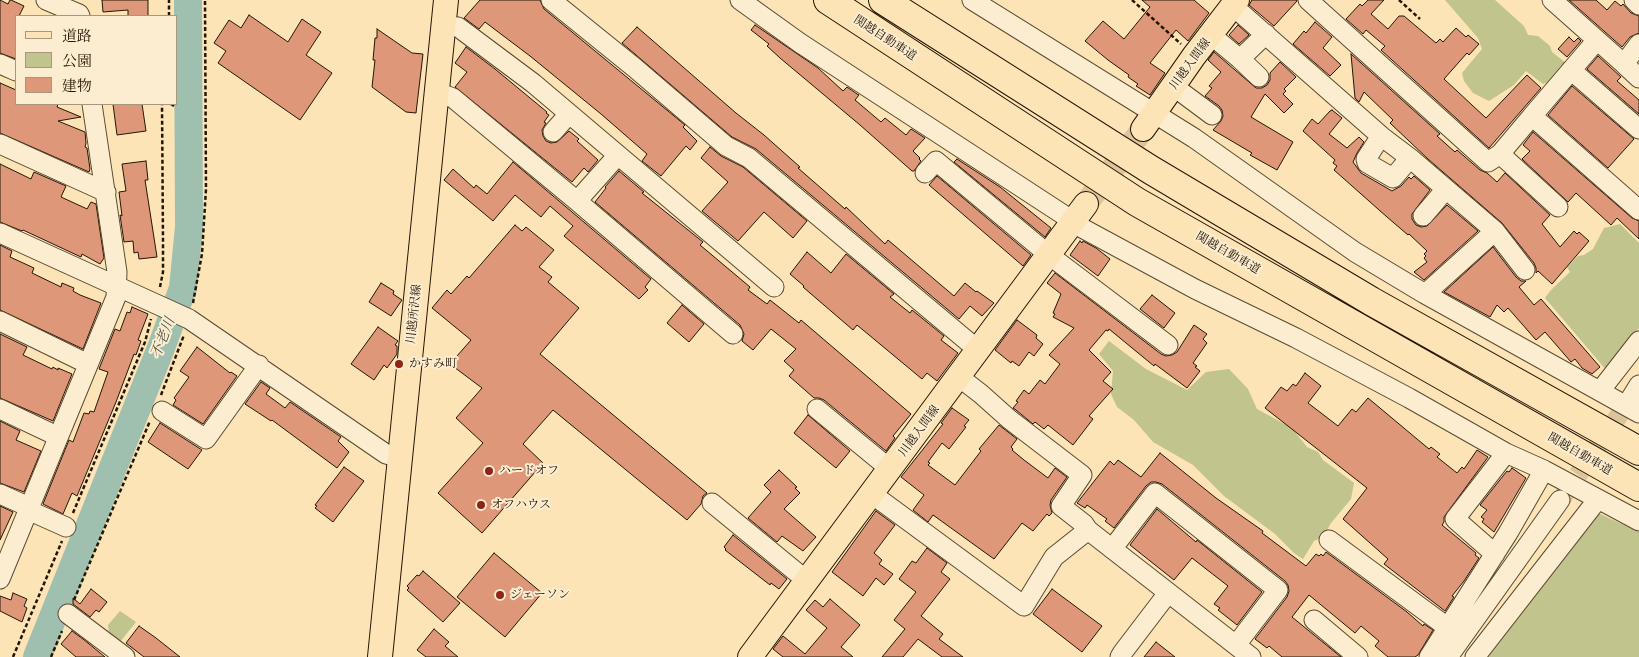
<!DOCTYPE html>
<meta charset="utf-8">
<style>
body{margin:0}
#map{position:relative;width:1639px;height:657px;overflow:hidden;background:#fce4b6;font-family:"Libre Caslon Text","Noto Serif JP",serif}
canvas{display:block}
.legend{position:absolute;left:15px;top:15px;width:162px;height:90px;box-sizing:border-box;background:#fdedd0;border:1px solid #a6977f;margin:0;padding:6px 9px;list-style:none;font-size:15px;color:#241605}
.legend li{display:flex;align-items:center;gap:10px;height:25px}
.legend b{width:25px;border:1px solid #a6977f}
</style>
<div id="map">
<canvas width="1639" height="657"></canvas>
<ul class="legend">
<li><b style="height:6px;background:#fce4b6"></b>道路</li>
<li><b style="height:14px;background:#c1c48c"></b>公園</li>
<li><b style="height:14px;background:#de9779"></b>建物</li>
</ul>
</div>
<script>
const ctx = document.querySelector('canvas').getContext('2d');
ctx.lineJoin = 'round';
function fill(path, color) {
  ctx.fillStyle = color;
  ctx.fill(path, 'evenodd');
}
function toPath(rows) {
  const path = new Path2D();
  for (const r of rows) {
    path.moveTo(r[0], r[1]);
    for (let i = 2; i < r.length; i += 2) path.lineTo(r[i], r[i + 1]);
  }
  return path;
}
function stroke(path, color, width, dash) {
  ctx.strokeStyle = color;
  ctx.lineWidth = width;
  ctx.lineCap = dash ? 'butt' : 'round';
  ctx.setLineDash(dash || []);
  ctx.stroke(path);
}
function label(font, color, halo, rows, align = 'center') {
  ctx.font = font + ' "Libre Caslon Text","Noto Serif JP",serif';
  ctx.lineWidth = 4;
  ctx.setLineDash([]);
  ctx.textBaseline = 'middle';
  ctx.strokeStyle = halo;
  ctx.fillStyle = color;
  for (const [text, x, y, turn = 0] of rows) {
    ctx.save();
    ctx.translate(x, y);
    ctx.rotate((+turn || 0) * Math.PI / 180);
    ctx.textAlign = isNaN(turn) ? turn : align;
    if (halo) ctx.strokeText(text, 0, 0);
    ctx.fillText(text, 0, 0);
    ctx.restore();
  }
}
const green = toPath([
 [1445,0,1495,0,1524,26,1528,35,1538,36,1550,46,1552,52,1566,63,1552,81,1543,84,1526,71,1514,85,1489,101,1473,93,1464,81,1462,73,1482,49,1478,38],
 [1620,224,1639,243,1639,328,1607,371,1545,298,1550,291,1570,272,1567,267,1578,256,1584,255,1593,249,1604,228],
 [1109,341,1146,369,1187,390,1206,372,1229,369,1248,389,1257,409,1292,428,1307,447,1318,452,1323,460,1354,483,1351,499,1331,523,1323,537,1314,541,1303,559,1294,553,1275,534,1224,496,1193,465,1153,442,1134,420,1117,407,1111,394,1113,371,1099,354],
 [1596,512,1639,532,1639,657,1480,657],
 [120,611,136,622,120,642,109,634,108,625]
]);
const river = toPath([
 [37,657,161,348,183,288,189,227,188,0]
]);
const building = toPath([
 [0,0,8,4,10,0,11,0,24,6,19,16,16,16,16,59,0,53,0,0],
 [102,0,148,0,148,16,128,16,128,10,103,12,102,0],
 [480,0,540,0,544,9,685,125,683,127,697,141,690,150,686,146,661,176,642,161,647,154,601,114,530,56,485,22,479,29,464,18,480,0],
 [1142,0,1194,0,1209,13,1188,41,1176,30,1150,63,1165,73,1150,95,1136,86,1138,84,1128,77,1129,75,1108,60,1085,41,1103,21,1124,39,1150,7,1142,0],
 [1252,0,1297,0,1297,1,1274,26,1249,5,1252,0],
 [1368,0,1384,0,1371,14,1388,29,1399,16,1404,16,1436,43,1440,39,1443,42,1456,28,1466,37,1468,35,1479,44,1469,55,1467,53,1444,79,1486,118,1527,75,1541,88,1489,148,1381,50,1385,46,1366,30,1363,34,1346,19,1360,4,1362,6,1368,0],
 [1569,0,1596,0,1607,10,1615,1,1621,6,1623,4,1631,13,1639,16,1639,33,1630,37,1622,47,1569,0],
 [249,15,288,42,302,19,321,32,306,55,332,73,300,120,218,63,226,51,214,43,229,20,241,28,249,15],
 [1315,22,1332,37,1323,48,1341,65,1330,76,1293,44,1304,31,1306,33,1315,22],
 [755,25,818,68,843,91,847,87,857,94,859,95,855,100,881,122,885,118,906,135,911,129,925,138,913,151,920,158,919,159,921,161,914,171,912,171,860,125,780,58,767,46,769,44,751,30,755,25],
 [1238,25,1249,35,1239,44,1229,35,1238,25],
 [637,27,736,113,764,135,800,167,798,168,845,209,846,207,885,244,888,240,954,296,965,283,976,292,977,291,994,303,982,316,970,306,959,319,756,149,732,137,622,43,637,27],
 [377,29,412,53,423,54,416,113,406,112,372,87,375,60,373,60,375,38,377,38,377,29],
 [1569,37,1574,42,1578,38,1581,41,1567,57,1558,49,1569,37],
 [466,47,495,69,547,112,546,113,549,115,544,122,546,123,542,130,543,136,546,141,551,143,557,142,569,131,579,139,577,141,598,160,588,172,584,168,572,182,455,87,467,72,455,63,466,47],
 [1214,52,1256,88,1262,88,1267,85,1270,80,1270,73,1280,62,1296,77,1284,89,1286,91,1283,94,1293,104,1284,113,1265,94,1251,117,1293,142,1277,170,1250,155,1252,153,1213,130,1221,121,1223,116,1222,110,1219,106,1205,96,1212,88,1209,86,1221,72,1208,60,1214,52],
 [1351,54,1440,134,1437,136,1455,152,1457,150,1480,170,1487,173,1497,182,1505,173,1550,215,1542,224,1560,247,1574,231,1577,234,1579,232,1589,241,1552,284,1538,271,1536,273,1536,268,1534,263,1502,223,1428,159,1390,123,1393,120,1364,92,1359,102,1355,98,1351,54],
 [1598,56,1621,77,1617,81,1639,100,1639,114,1587,69,1598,56],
 [0,83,16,90,16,104,58,104,57,107,81,117,58,121,85,132,86,143,85,147,87,148,90,169,89,172,0,133,0,83],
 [1572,86,1634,139,1608,168,1548,115,1572,86],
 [113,104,142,104,146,131,117,135,113,104],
 [1332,110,1342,118,1329,134,1347,148,1359,137,1364,142,1357,153,1353,162,1361,173,1392,191,1401,186,1409,177,1411,179,1414,176,1430,190,1412,214,1412,219,1416,225,1421,227,1427,226,1447,205,1478,231,1424,280,1414,272,1427,262,1424,258,1426,256,1424,254,1427,251,1409,234,1408,235,1387,217,1334,170,1337,166,1333,163,1335,160,1303,131,1312,119,1318,124,1330,111,1332,110],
 [1533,132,1632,218,1639,221,1639,239,1617,218,1611,225,1576,193,1568,202,1522,159,1530,151,1523,145,1533,132],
 [710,147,721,156,743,167,807,221,793,238,764,212,738,241,702,211,728,182,701,158,710,147],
 [957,159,1000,187,1051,228,1045,237,954,162,957,159],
 [146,161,148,180,145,180,157,257,139,259,138,252,134,253,133,241,124,242,120,215,122,216,119,192,126,191,122,164,146,161],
 [513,162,651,279,645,287,648,290,639,299,564,236,573,226,550,206,541,217,515,195,493,221,444,180,453,169,474,188,476,185,487,194,513,162],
 [0,164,31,179,34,172,66,186,61,197,85,208,87,209,91,202,96,204,104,258,100,264,82,254,81,257,23,230,22,231,0,222,0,164],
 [619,171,644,192,642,193,703,242,700,245,750,287,748,290,767,304,770,300,799,323,801,320,911,414,893,436,895,438,886,451,824,400,819,398,814,398,789,376,794,370,784,361,796,349,771,329,753,350,742,341,744,334,740,325,595,202,606,188,605,187,619,171],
 [937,176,1031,255,1023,266,929,185,937,176],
 [515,225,522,231,526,227,554,250,539,267,552,277,548,282,579,308,540,354,707,493,703,496,701,504,687,520,553,410,523,444,543,463,482,533,438,493,483,443,456,418,482,388,450,364,471,340,432,308,447,290,451,294,467,276,469,278,515,225],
 [1080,241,1082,243,1083,241,1096,248,1110,259,1098,276,1070,255,1080,241],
 [0,245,12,251,10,257,34,268,32,273,61,287,62,283,74,288,73,291,80,295,101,303,83,349,0,310,0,245],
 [1493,247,1516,277,1521,281,1526,281,1519,287,1534,305,1541,299,1600,367,1592,374,1582,368,1575,359,1571,362,1545,332,1536,340,1508,308,1504,312,1497,305,1490,317,1444,292,1493,247],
 [807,252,831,273,846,254,894,294,890,297,910,313,912,310,944,336,941,340,958,353,937,381,927,373,922,379,857,325,853,330,803,287,804,286,790,274,807,252],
 [1055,273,1161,354,1166,356,1172,355,1177,352,1194,325,1207,334,1203,339,1207,343,1193,363,1197,366,1195,367,1200,371,1187,388,1155,364,1154,366,1109,329,1108,331,1106,330,1089,350,1111,372,1103,381,1113,389,1089,416,1093,419,1073,445,1048,425,1044,429,1035,422,1033,424,1016,410,1013,408,1018,402,1016,401,1024,390,1029,394,1040,380,1045,384,1060,364,1049,355,1074,328,1053,317,1055,314,1053,313,1061,294,1047,283,1055,273],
 [381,283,394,291,393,294,402,300,391,316,369,302,381,283],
 [1152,295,1175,313,1164,328,1140,309,1152,295],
 [682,305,704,324,689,342,667,323,682,305],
 [132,307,148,314,138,340,141,341,136,355,134,354,116,402,77,496,72,493,63,514,43,504,69,440,73,442,84,413,89,414,90,411,94,412,108,372,99,369,115,329,120,331,127,312,130,313,132,307],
 [1017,320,1037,335,1036,338,1043,344,1034,356,1029,352,1019,366,1012,361,1011,363,995,350,1017,320],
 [378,327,398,341,395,345,397,346,397,354,387,368,384,365,374,380,351,364,378,327],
 [0,334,27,347,23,355,52,369,53,367,58,370,58,368,72,374,53,421,0,398,0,334],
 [197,347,230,373,231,372,237,376,203,424,173,405,176,400,174,398,189,377,180,371,197,347],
 [1305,373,1321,386,1308,403,1338,426,1352,409,1356,412,1368,398,1429,449,1431,447,1440,454,1437,457,1457,473,1462,467,1464,469,1477,450,1488,457,1444,517,1444,522,1442,525,1476,553,1475,555,1479,558,1464,581,1452,596,1454,597,1445,611,1384,564,1388,559,1343,519,1367,488,1265,408,1281,387,1287,391,1293,384,1296,386,1305,373],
 [261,382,270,388,266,394,285,408,290,402,341,437,338,441,349,452,337,468,272,420,271,421,245,404,261,382],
 [952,408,969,420,964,426,966,427,949,449,942,443,928,462,930,463,928,465,955,485,981,451,979,449,999,425,1017,439,1011,447,1013,449,1012,450,1024,460,1048,478,1055,468,1067,477,1051,500,1050,505,1052,513,1049,516,1047,514,1033,531,1022,523,994,559,933,515,928,522,913,510,924,495,901,477,943,424,941,423,952,408],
 [808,415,850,451,836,468,794,433,808,415],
 [0,421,20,431,16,440,41,451,24,492,0,483,0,421],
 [160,423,202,450,188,469,148,442,160,423],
 [1160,453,1216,498,1263,531,1262,533,1306,566,1316,554,1319,556,1321,554,1323,556,1326,552,1407,612,1423,626,1424,624,1433,630,1418,655,1415,657,1388,657,1375,646,1379,641,1361,626,1355,633,1309,595,1292,617,1341,657,1282,657,1269,646,1267,648,1255,639,1287,597,1289,591,1288,585,1285,581,1162,484,1156,482,1151,482,1146,486,1114,528,1105,521,1107,519,1087,505,1085,508,1077,503,1110,461,1114,465,1118,460,1141,477,1160,453],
 [344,467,364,481,333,522,315,508,317,506,315,505,344,467],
 [1512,468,1526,478,1494,532,1482,522,1484,519,1481,517,1487,510,1480,505,1507,471,1509,472,1512,468],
 [779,470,797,487,795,488,800,493,784,509,816,537,803,551,782,536,777,542,748,518,771,492,764,485,779,470],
 [0,506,13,512,0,540,0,506],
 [1157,509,1196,542,1197,540,1262,592,1237,625,1218,610,1220,608,1214,604,1228,586,1192,558,1174,580,1130,545,1157,509],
 [876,511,895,525,874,553,882,560,879,564,893,574,884,585,876,578,863,596,832,572,876,511],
 [733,535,787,579,779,589,771,583,770,585,725,550,726,549,724,547,733,535],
 [927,548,947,563,941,572,950,579,921,616,943,634,939,639,963,657,942,657,918,639,903,657,882,657,905,629,894,620,916,592,899,579,912,561,916,563,927,548],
 [494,553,542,593,505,637,457,597,494,553],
 [423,571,460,603,443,622,407,590,409,588,407,586,417,575,419,576,423,571],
 [91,589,107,602,99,612,96,610,90,617,73,604,73,598,80,604,91,589],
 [1052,589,1102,626,1082,652,1033,614,1052,589],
 [13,593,27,599,24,606,27,608,22,622,0,611,0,596,11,600,13,593],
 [830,599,860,625,841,647,853,657,783,657,773,649,783,636,805,654,827,628,806,610,815,600,823,607,830,599],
 [139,626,156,638,180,657,144,657,126,643,139,626],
 [434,629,449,642,445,646,458,657,426,657,417,650,434,629],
 [72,631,83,639,105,657,76,657,61,644,72,631],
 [1156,642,1175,657,1144,657,1156,642]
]);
const minorTunnel = toPath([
 [1562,498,1631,398]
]);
const majorTunnel = toPath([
 [1086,204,1143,129]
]);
const path = toPath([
 [1132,0,1181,44],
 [1399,0,1420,19],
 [169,16,169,0],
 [171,104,174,106],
 [160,287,163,272,163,240,162,104],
 [193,303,202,254,206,189,205,0],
 [161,395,184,335],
 [73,513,145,342,151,319],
 [74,600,150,421],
 [13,657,62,541],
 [51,657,62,631]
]);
const minor = toPath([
 [46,0,79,14,80,16],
 [551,0,635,68,726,146,749,158,978,350],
 [740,0,800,43,1073,221,1082,228,1195,289,1296,338,1409,398,1506,453,1544,470,1639,521],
 [972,0,1194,138,1355,252,1425,294,1639,413],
 [1308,0,1488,162,1500,154,1532,116,1639,210],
 [1552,0,1624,64,1639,44],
 [1634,0,1639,5],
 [1233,6,1381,136,1410,158,1495,231,1525,270],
 [444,26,458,27,533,83,774,287],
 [1211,35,1240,59,1266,34],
 [1240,59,1259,77],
 [0,64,16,71],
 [1624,64,1639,78],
 [1571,70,1639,129],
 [1173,86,1212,115],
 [437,92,453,98,577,201,733,334],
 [1532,116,1597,40],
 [553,132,569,114],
 [1381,136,1366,159,1367,163,1393,178,1410,158],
 [0,144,106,192],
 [1500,154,1558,207],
 [925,173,936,161,1049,255,1168,345],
 [577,201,618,155],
 [1423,216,1446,189],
 [0,233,189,319,386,454,399,458],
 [1425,294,1495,231],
 [0,321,88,364],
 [959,377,981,394,1009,419,1082,475,1061,506,1084,524,1088,530],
 [1600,391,1639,341],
 [1631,398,1639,385],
 [0,409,57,436],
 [817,409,890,469],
 [162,411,206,439,259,365],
 [0,494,29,507],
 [872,494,1024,606,1054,557,1088,530,1251,657],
 [712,503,806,580],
 [28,510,66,527],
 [1329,540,1447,627],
 [1112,549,1155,493,1278,590,1236,645],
 [1495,554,1455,519,1506,453],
 [0,579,116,297,117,272,92,104],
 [68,614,125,657],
 [1314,620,1358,657],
 [1120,657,1123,652,1168,593],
 [1429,657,1508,533,1544,470],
 [1448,657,1560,500],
 [1475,657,1598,499]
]);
const major = toPath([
 [1143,129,1194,56,1237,0],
 [380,657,446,0],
 [750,657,1086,204]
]);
const highway = toPath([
 [828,0,1137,202,1639,487],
 [883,0,1151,170,1371,301,1639,451]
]);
const markers = [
 [399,364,5,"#8f2418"],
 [489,471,5,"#8f2418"],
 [481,505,5,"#8f2418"],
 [500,595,5,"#8f2418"]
];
const streetNames = [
 ["関越自動車道",885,38,33],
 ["川越入間線",1190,64,-54],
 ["関越自動車道",1228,253,30],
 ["川越所沢線",414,314,-84],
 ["川越入間線",919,431,-54],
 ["関越自動車道",1580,454,30]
];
const poiNames = [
 ["かすみ町",409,364],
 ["ハードオフ",499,471],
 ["オフハウス",491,505],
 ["ジェーソン",510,595]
];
const waterNames = [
 ["不老川",163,338,-68]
];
fill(green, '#c1c48c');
stroke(river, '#9fbfaf', 28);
fill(building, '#de9779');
stroke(building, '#241605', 1);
stroke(minorTunnel, '#dcc59b', 19, [19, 9]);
stroke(majorTunnel, '#dcc59b', 24, [24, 12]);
stroke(minor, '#5a4a31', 21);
stroke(major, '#241605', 26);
stroke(highway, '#241605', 30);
stroke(path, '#241605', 2.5, [4, 2.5]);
stroke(minor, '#fdedd0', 19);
stroke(major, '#fce4b6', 24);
stroke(highway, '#fce4b6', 28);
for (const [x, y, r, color] of markers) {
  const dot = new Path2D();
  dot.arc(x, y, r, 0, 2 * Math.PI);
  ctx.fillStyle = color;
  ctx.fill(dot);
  stroke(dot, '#fdedd0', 2);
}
label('12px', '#241605', '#fdedd0', streetNames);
label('12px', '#241605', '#fdedd0', poiNames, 'left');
label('italic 14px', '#4f5140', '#fdedd0', waterNames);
</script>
